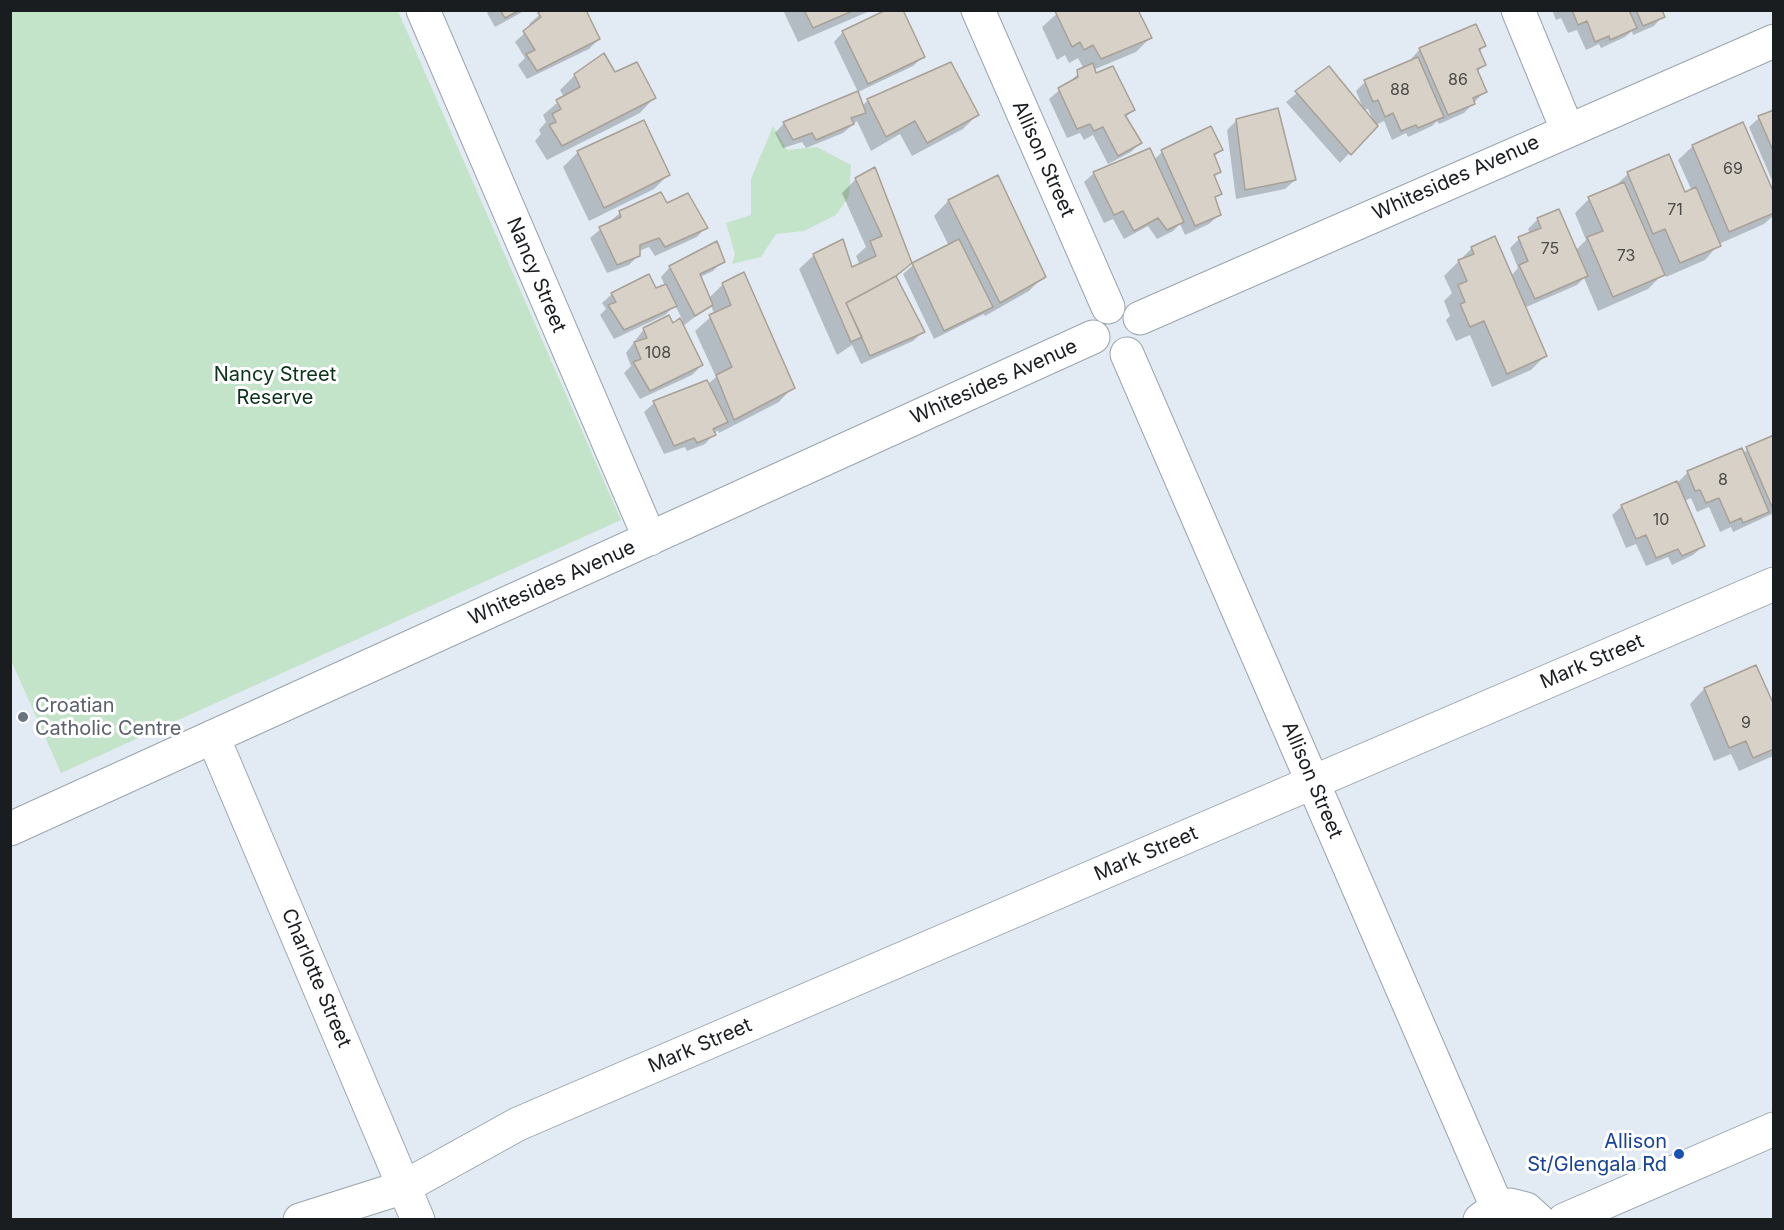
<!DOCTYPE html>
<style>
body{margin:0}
#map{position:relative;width:1784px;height:1230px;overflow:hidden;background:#e2ebf4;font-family:Inter,sans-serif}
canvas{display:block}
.frame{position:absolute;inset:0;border:12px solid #1a1d20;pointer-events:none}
</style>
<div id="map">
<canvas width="1784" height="1230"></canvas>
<div class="frame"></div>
</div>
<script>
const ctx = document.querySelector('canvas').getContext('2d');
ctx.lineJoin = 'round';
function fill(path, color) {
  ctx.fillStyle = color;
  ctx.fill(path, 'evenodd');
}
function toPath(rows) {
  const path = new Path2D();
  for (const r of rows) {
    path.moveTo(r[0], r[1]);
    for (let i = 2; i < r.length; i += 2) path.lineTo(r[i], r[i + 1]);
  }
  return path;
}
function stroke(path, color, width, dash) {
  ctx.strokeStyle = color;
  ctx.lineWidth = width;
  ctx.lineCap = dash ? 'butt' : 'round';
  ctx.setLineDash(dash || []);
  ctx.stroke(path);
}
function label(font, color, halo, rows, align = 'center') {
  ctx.font = font + ' Inter,sans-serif';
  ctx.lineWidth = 6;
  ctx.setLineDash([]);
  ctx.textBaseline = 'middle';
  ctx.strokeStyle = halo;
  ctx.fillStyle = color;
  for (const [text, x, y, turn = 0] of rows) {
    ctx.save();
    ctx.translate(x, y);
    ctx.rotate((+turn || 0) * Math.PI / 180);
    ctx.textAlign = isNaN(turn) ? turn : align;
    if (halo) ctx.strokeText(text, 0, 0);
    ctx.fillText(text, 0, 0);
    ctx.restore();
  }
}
const green = toPath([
 [10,11,398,11,621,520,61,773,11,660],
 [773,126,787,150,817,147,851,165,849,196,836,215,804,231,776,234,761,257,732,264,735,254,726,223,751,215,751,179]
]);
const shadow = toPath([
 [490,10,526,10,495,27,487,13],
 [545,10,599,39,589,49,527,79,518,65,525,58,515,42,531,27,529,24],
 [783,10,872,10,798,42],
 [1061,10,1137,10,1150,38,1136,52,1093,70,1095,75,1133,110,1125,118,1140,143,1131,152,1108,164,1093,135,1084,140,1080,133,1067,138,1049,99,1084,69,1078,58,1069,63,1065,55,1057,60,1042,27],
 [1552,10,1660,10,1663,16,1654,26,1633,35,1632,31,1625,37,1601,48,1599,44,1586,50,1577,30,1568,33,1561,18,1556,20],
 [843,32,923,57,913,66,858,92,834,42],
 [1484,46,1479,52,1485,65,1477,72,1485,91,1464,113,1439,124,1437,121,1432,126,1408,137,1406,133,1392,140,1384,121,1376,125,1340,163,1286,102,1329,68,1363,108,1356,91,1365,82,1412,62,1411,59,1420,49],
 [1368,109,1373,120,1364,110],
 [615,74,654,98,640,113,547,160,535,141,541,134,539,130,546,122,543,115,564,97,560,90,575,75],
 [868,100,978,114,963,129,912,156,900,134,871,151,857,121,843,133,806,148,802,142,783,148,775,133,784,123,862,106],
 [1774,111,1774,185,1749,127,1759,118],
 [1237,120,1295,180,1285,189,1236,199,1227,130],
 [1693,146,1774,197,1774,215,1764,224,1719,244,1705,260,1666,277,1664,273,1648,289,1598,311,1584,278,1577,285,1524,308,1545,356,1531,370,1492,387,1470,335,1456,341,1446,320,1450,316,1444,301,1452,293,1444,276,1472,248,1511,276,1518,268,1510,248,1519,239,1530,234,1528,229,1538,219,1575,251,1586,240,1575,213,1589,199,1613,188,1628,174,1668,156,1684,194,1692,191,1678,160],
 [1221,150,1214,157,1220,172,1214,177,1220,193,1214,199,1219,215,1209,224,1185,235,1180,224,1173,231,1157,239,1148,226,1124,239,1113,219,1104,223,1084,182,1094,173,1154,160,1162,152],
 [578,152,668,175,654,189,589,221,563,167],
 [997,177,1044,276,1029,291,985,316,984,314,934,339,903,274,913,265,949,246,934,216,948,201],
 [856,179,910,263,895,278,923,332,913,341,861,364,852,345,837,355,799,269,814,255,851,270,860,266,856,256,866,247,842,193],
 [666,205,706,227,697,237,655,256,649,247,639,251,639,255,629,265,607,273,590,238,620,213],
 [723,261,713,271,700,277,709,298,723,284,793,387,779,402,719,433,718,430,705,444,687,451,685,447,664,454,644,412,654,403,707,385,716,377,695,331,714,314,711,305,683,326,702,365,692,375,640,399,624,373,631,366,626,353,644,329,672,325,682,319,675,305,665,315,614,339,600,315,606,309,602,303,612,294,655,290,665,286,661,277,670,267],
 [1774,437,1774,513,1733,532,1731,527,1720,532,1709,507,1697,512,1691,498,1684,501,1703,546,1693,555,1672,565,1668,557,1646,566,1636,544,1626,548,1612,515,1622,506,1676,484,1687,473,1741,450,1742,453],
 [1756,667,1774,709,1773,756,1739,771,1731,754,1714,761,1690,704,1704,689]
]);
const building = toPath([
 [500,10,520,10,505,18,500,10],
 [542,10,586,10,600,39,537,71,526,54,535,50,523,31,541,17,538,13,542,10],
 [804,10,855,10,813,28,804,10],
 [886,10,903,10,925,57,868,84,842,31,886,10],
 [1138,10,1152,38,1101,59,1093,45,1084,50,1080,42,1072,47,1055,11,1138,10],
 [1572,10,1629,10,1637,28,1610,40,1609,36,1595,42,1587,21,1578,25,1572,10],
 [1636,10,1662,10,1665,17,1643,26,1636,10],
 [1476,24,1486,46,1479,49,1486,65,1477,69,1487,92,1473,98,1475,104,1448,115,1419,48,1476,24],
 [604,53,615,72,637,62,656,98,562,146,549,125,556,122,552,114,561,109,556,100,580,87,574,74,604,53],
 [1418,57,1444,117,1418,128,1416,125,1401,131,1393,113,1385,117,1378,100,1373,102,1364,80,1418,57],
 [951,62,979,115,927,143,915,121,886,137,867,99,951,62],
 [1093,63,1096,73,1113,66,1135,110,1125,115,1142,143,1118,156,1103,127,1094,131,1090,124,1077,129,1058,88,1078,77,1077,70,1093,63],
 [1329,66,1378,126,1351,155,1295,91,1329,66],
 [858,91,866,113,851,118,854,124,816,140,812,133,793,140,783,122,858,91],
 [1278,108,1296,180,1245,190,1236,119,1278,108],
 [1774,110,1774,153,1758,116,1774,110],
 [644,120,670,175,604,208,577,151,644,120],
 [1743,122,1774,193,1774,213,1729,232,1692,145,1743,122],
 [1211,126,1223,150,1214,154,1221,172,1214,175,1222,194,1215,197,1221,215,1195,226,1161,150,1211,126],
 [1150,148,1184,222,1167,230,1158,218,1134,231,1123,211,1114,215,1093,172,1150,148],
 [1669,154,1685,192,1696,187,1721,246,1680,263,1665,229,1653,234,1627,172,1669,154],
 [875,167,912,263,896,276,846,303,862,337,851,342,813,254,843,239,852,267,876,256,870,241,882,236,855,178,875,167],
 [998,175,1046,277,1000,303,948,200,998,175],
 [1624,182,1665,275,1613,297,1587,237,1603,231,1588,197,1624,182],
 [661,192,667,203,688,193,708,228,665,247,659,238,640,245,640,256,617,265,599,227,621,217,619,211,661,192],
 [1559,209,1588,276,1535,299,1519,265,1528,261,1518,237,1541,228,1537,218,1559,209],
 [1495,236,1547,356,1507,374,1484,321,1470,327,1460,304,1465,302,1458,285,1467,281,1458,260,1474,254,1471,247,1495,236],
 [959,239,993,307,944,331,912,263,959,239],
 [717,241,725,262,700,274,713,305,695,316,669,266,717,241],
 [744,272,795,388,734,420,716,375,732,367,709,315,731,305,722,283,744,272],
 [649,274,656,288,666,284,677,306,624,330,608,305,616,302,611,293,649,274],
 [896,276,925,332,870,356,846,303,896,276],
 [669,315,673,323,680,318,703,365,650,391,633,362,641,359,634,342,647,338,643,328,669,315],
 [707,380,728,422,713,429,716,435,697,443,694,438,674,446,653,401,707,380],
 [1774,435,1774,509,1773,509,1746,447,1774,435],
 [1742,448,1769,512,1743,523,1741,518,1730,523,1719,498,1706,503,1700,490,1695,491,1687,471,1742,448],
 [1677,481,1705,546,1682,556,1678,549,1656,558,1646,535,1636,539,1621,505,1677,481],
 [1756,665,1774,705,1774,749,1753,758,1746,741,1729,748,1704,688,1756,665]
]);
const minor = toPath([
 [423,10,650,539],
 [978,10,1108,307],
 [1518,10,1567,129],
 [1140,318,1774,41],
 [1127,354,1497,1207],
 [213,737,418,1220],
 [10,829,1093,337],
 [300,1220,404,1187,518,1124,1774,584]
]);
const tertiary = toPath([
 [1480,1220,1497,1207,1510,1205,1526,1209,1538,1220],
 [1564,1220,1774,1129]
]);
const markers = [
 [23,717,6,"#6b7280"],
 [1679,1154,6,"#1a4fb4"]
];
const numberNames = [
 ["86",1458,80],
 ["88",1400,90],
 ["69",1733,169],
 ["71",1675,210],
 ["75",1550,249],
 ["73",1626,256],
 ["108",658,353],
 ["8",1723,480],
 ["10",1661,520],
 ["9",1746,723]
];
const streetNames = [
 ["Allison Street",1043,159,66],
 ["Whitesides Avenue",1456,178,-24],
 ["Nancy Street",536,275,67],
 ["Whitesides Avenue",994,382,-24],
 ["Whitesides Avenue",552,583,-24],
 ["Mark Street",1592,662,-23],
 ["Allison Street",1312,780,67],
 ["Mark Street",1146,854,-23],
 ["Charlotte Street",316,978,67],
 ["Mark Street",700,1046,-23]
];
const parkNames = [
 ["Nancy Street",275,375],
 ["Reserve",275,398]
];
const worshipNames = [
 ["Croatian",35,706],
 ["Catholic Centre",35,729]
];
const transitNames = [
 ["Allison",1667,1142],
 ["St/Glengala Rd",1667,1165]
];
fill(green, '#c3e4c9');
fill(shadow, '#0003');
fill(building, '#d8d1c7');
stroke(building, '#a7a097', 1.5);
stroke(minor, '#9ba4ac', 35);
stroke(tertiary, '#9ba4ac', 35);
stroke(minor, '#fff', 33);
stroke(tertiary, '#fff', 33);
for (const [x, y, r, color] of markers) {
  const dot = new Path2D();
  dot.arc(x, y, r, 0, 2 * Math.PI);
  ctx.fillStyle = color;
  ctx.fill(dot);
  stroke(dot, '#fff', 2);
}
label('16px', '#4a4a4a', null, numberNames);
label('20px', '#1a1d20', '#fff', streetNames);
label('20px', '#0b351a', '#fff', parkNames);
label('20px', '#5b616d', '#fff', worshipNames, 'left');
label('20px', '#164399', '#fff', transitNames, 'right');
</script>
